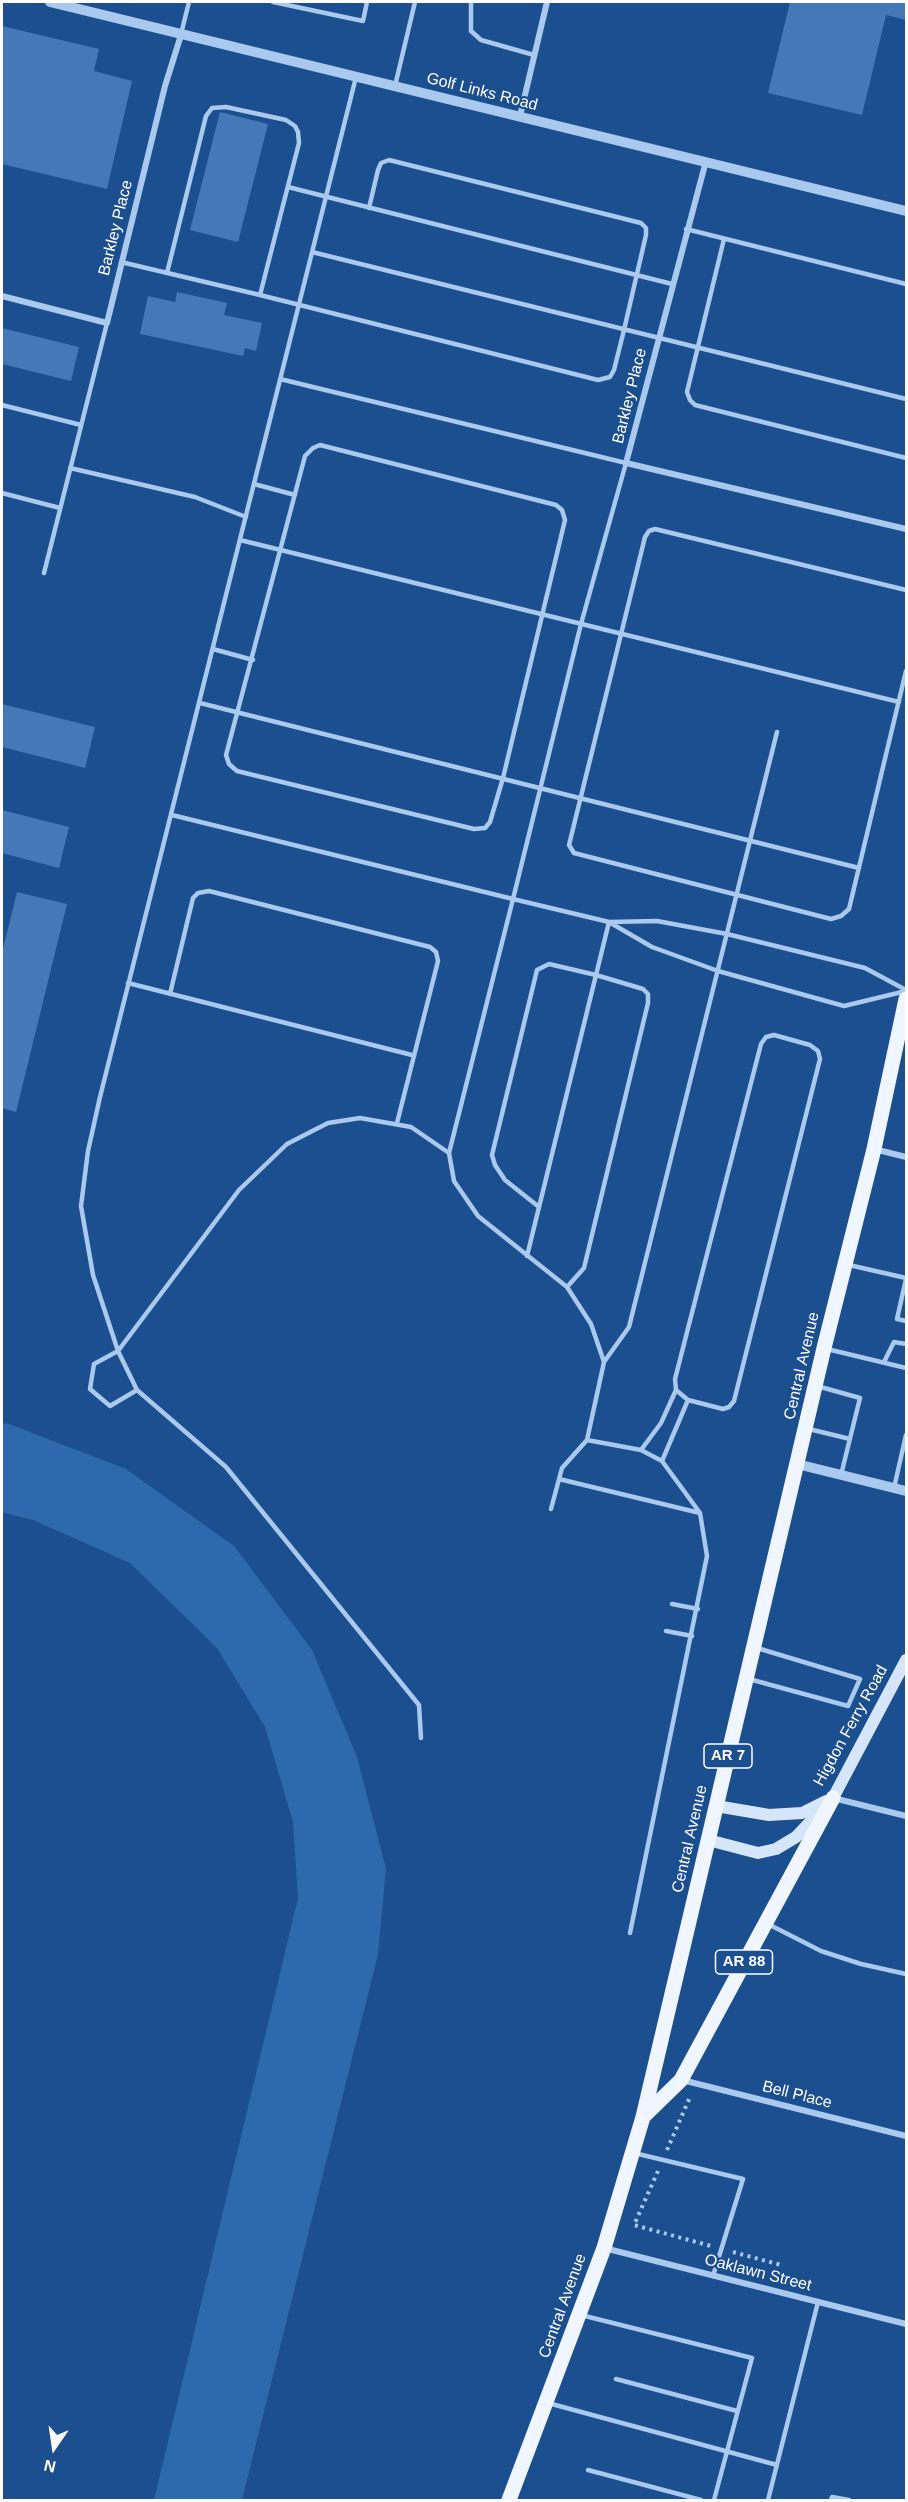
<!DOCTYPE html>
<style>
body{margin:0}
#map{position:relative;width:908px;height:2502px;overflow:hidden;background:#1b4f8f;font-family:Arial,sans-serif}
canvas{display:block}
.frame{position:absolute;inset:0;border:3px solid #fff;pointer-events:none}
.north{position:absolute;left:24px;top:2418px;width:60px;height:60px;-webkit-text-stroke:4px #1b4f8f;paint-order:stroke;rotate:193deg;font-size:16px;font-weight:700;line-height:24px;text-align:center;color:#fff}
.north::after{content:'';display:block;margin:auto;width:21px;height:27px;background:#fff;clip-path:polygon(50% 0,100% 100%,50% 72%,0 100%)}
</style>
<div id="map">
<canvas width="908" height="2502"></canvas>
<div class="frame"></div>
<div class="north">N</div>
</div>
<script>
const ctx = document.querySelector('canvas').getContext('2d');
ctx.lineJoin = 'round';
function fill(path, color) {
  ctx.fillStyle = color;
  ctx.fill(path, 'evenodd');
}
function toPath(rows) {
  const path = new Path2D();
  for (const r of rows) {
    path.moveTo(r[0], r[1]);
    for (let i = 2; i < r.length; i += 2) path.lineTo(r[i], r[i + 1]);
  }
  return path;
}
function stroke(path, color, width, dash) {
  ctx.strokeStyle = color;
  ctx.lineWidth = width;
  ctx.lineCap = dash ? 'butt' : 'round';
  ctx.setLineDash(dash || []);
  ctx.stroke(path);
}
function label(font, color, halo, rows, align = 'center') {
  ctx.font = font + ' Arial,sans-serif';
  ctx.lineWidth = 4.5;
  ctx.setLineDash([]);
  ctx.textBaseline = 'middle';
  ctx.strokeStyle = halo;
  ctx.fillStyle = color;
  for (const [text, x, y, turn = 0] of rows) {
    ctx.save();
    ctx.translate(x, y);
    ctx.rotate((+turn || 0) * Math.PI / 180);
    ctx.textAlign = isNaN(turn) ? turn : align;
    if (halo) ctx.strokeText(text, 0, 0);
    ctx.fillText(text, 0, 0);
    ctx.restore();
  }
}
const green = toPath([
 [2,1423,9,1424,126,1469,234,1546,312,1650,357,1757,386,1869,378,1954,242,2500,154,2500,298,1898,293,1822,265,1727,217,1648,130,1563,33,1520,2,1512]
]);
const building = toPath([
 [790,2,906,2,906,20,886,15,862,115,768,93],
 [2,26,99,49,94,71,132,81,107,189,2,164],
 [220,112,268,124,238,242,190,230],
 [177,292,227,303,224,315,262,323,256,351,245,348,243,356,140,334,148,296,175,302],
 [2,328,79,347,71,381,2,364],
 [2,704,95,727,85,768,2,747],
 [2,810,69,827,59,868,2,853],
 [17,892,67,904,16,1112,2,1108,2,953]
]);
const path = toPath([
 [667,2150,690,2097],
 [658,2171,634,2225,711,2246],
 [733,2252,781,2265]
]);
const service = toPath([
 [273,2,363,21,367,2],
 [471,2,471,31,481,40,534,55],
 [181,34,189,2],
 [356,77,100,1097,88,1151,81,1206,93,1275,118,1351,137,1390,226,1467,419,1705,421,1738],
 [395,86,415,2],
 [288,187,672,284],
 [686,229,906,284],
 [724,239,687,392,690,400,695,405,906,458],
 [312,252,906,399],
 [121,262,260,295,598,380,610,377,614,370,624,330,646,235,646,228,641,223,389,160,381,163,378,170,369,208],
 [167,273,206,116,212,108,226,107,286,120,295,126,298,132,299,143,260,295],
 [280,379,626,463,581,624,513,899,609,922,596,975,549,964,537,970,492,1155,495,1165,505,1180,539,1207],
 [2,405,81,425],
 [320,445,556,505,562,510,565,520,503,778,490,822,485,828,474,829,237,771,229,764,226,755,305,456,313,448,320,445],
 [70,468,195,497,246,517],
 [254,484,295,495],
 [2,493,60,508],
 [240,540,899,702],
 [44,573,107,323],
 [906,590,655,529,649,531,645,537,569,845,574,853,831,919,841,916,849,909,906,671],
 [213,649,253,660],
 [200,703,859,868],
 [172,815,513,899,449,1153],
 [128,983,412,1055],
 [906,990,865,968,727,934,657,921,609,922,652,947,718,971,844,1006,906,991],
 [170,994,193,898,198,893,209,891,430,947,436,952,438,961,397,1123],
 [774,1035,810,1045,818,1051,820,1059,734,1401,729,1407,723,1409,688,1400,676,1390,675,1379,761,1044,766,1037,774,1035],
 [527,1256,596,975,643,989,648,994,648,1003,584,1268,567,1287],
 [849,1265,906,1278],
 [906,1279,897,1319,906,1321],
 [827,1349,906,1368],
 [884,1362,894,1342,906,1344],
 [817,1386,860,1398,841,1475],
 [137,1390,110,1406,90,1389,94,1364,118,1351,239,1190,287,1144,328,1123,360,1118,411,1127,449,1153,454,1181,478,1216,567,1287,591,1324,604,1362],
 [809,1429,850,1439],
 [587,1440,641,1450,662,1461,700,1513,707,1556,630,1933],
 [641,1450,661,1423,676,1390],
 [662,1461,688,1400],
 [559,1479,700,1513],
 [894,1488,906,1435],
 [551,1509,562,1468,587,1440,604,1362,629,1327,777,732],
 [672,1604,698,1609],
 [666,1631,692,1636],
 [749,1679,848,1706,860,1679,757,1648],
 [768,1924,821,1951,861,1964,906,1974],
 [634,2153,743,2179,713,2276],
 [581,2315,752,2358,714,2500],
 [616,2379,737,2411],
 [548,2403,777,2465],
 [588,2470,701,2500],
 [768,2500,818,2302],
 [831,2500,832,2497,849,2500]
]);
const minor = toPath([
 [520,116,547,2],
 [706,161,626,463,906,529],
 [2,296,107,323,165,86,181,35],
 [874,1149,906,1157],
 [833,1798,906,1816],
 [682,2080,906,2136],
 [604,2248,906,2324]
]);
const tertiary = toPath([
 [50,2,906,211],
 [797,1464,906,1491]
]);
const secondary = toPath([
 [716,1806,769,1815,802,1813,826,1801],
 [708,1840,758,1853,776,1849,796,1837,833,1798,906,1660]
]);
const primary = toPath([
 [643,2117,681,2080,833,1798],
 [509,2500,604,2248,643,2117,824,1348,874,1149,906,999]
]);
const shields = [
 [728,1756,48],
 [744,1962,57]
];
const shieldNames = [
 ["AR 7",728,1756],
 ["AR 88",744,1962]
];
const streetNames = [
 ["Golf Links Road",482,92,14],
 ["Barkley Place",116,228,-76],
 ["Barkley Place",630,396,-76],
 ["Central Avenue",802,1366,-77],
 ["Higdon Ferry Road",851,1726,-61],
 ["Central Avenue",690,1839,-77],
 ["Bell Place",797,2095,14],
 ["Oaklawn Street",758,2273,14],
 ["Central Avenue",563,2306,-70]
];
fill(green, '#2e69ad');
fill(building, '#4478b7');
stroke(path, '#a9c9ee', 4, [3, 4.5]);
stroke(service, '#a9c9ee', 4.5);
stroke(minor, '#a9c9ee', 6);
stroke(tertiary, '#a9c9ee', 10);
stroke(secondary, '#d6e6fa', 12);
stroke(primary, '#f0f6ff', 15);
for (const [x, y, w] of shields) {
  const box = new Path2D();
  box.roundRect(x - w / 2, y - 12, w, 24, 4.5);
  ctx.fillStyle = '#1b4f8f';
  ctx.fill(box);
  stroke(box, '#fff', 1.5);
}
label('bold 15px', '#fff', null, shieldNames);
label('16px', '#fff', '#1b4f8f', streetNames);
</script>
